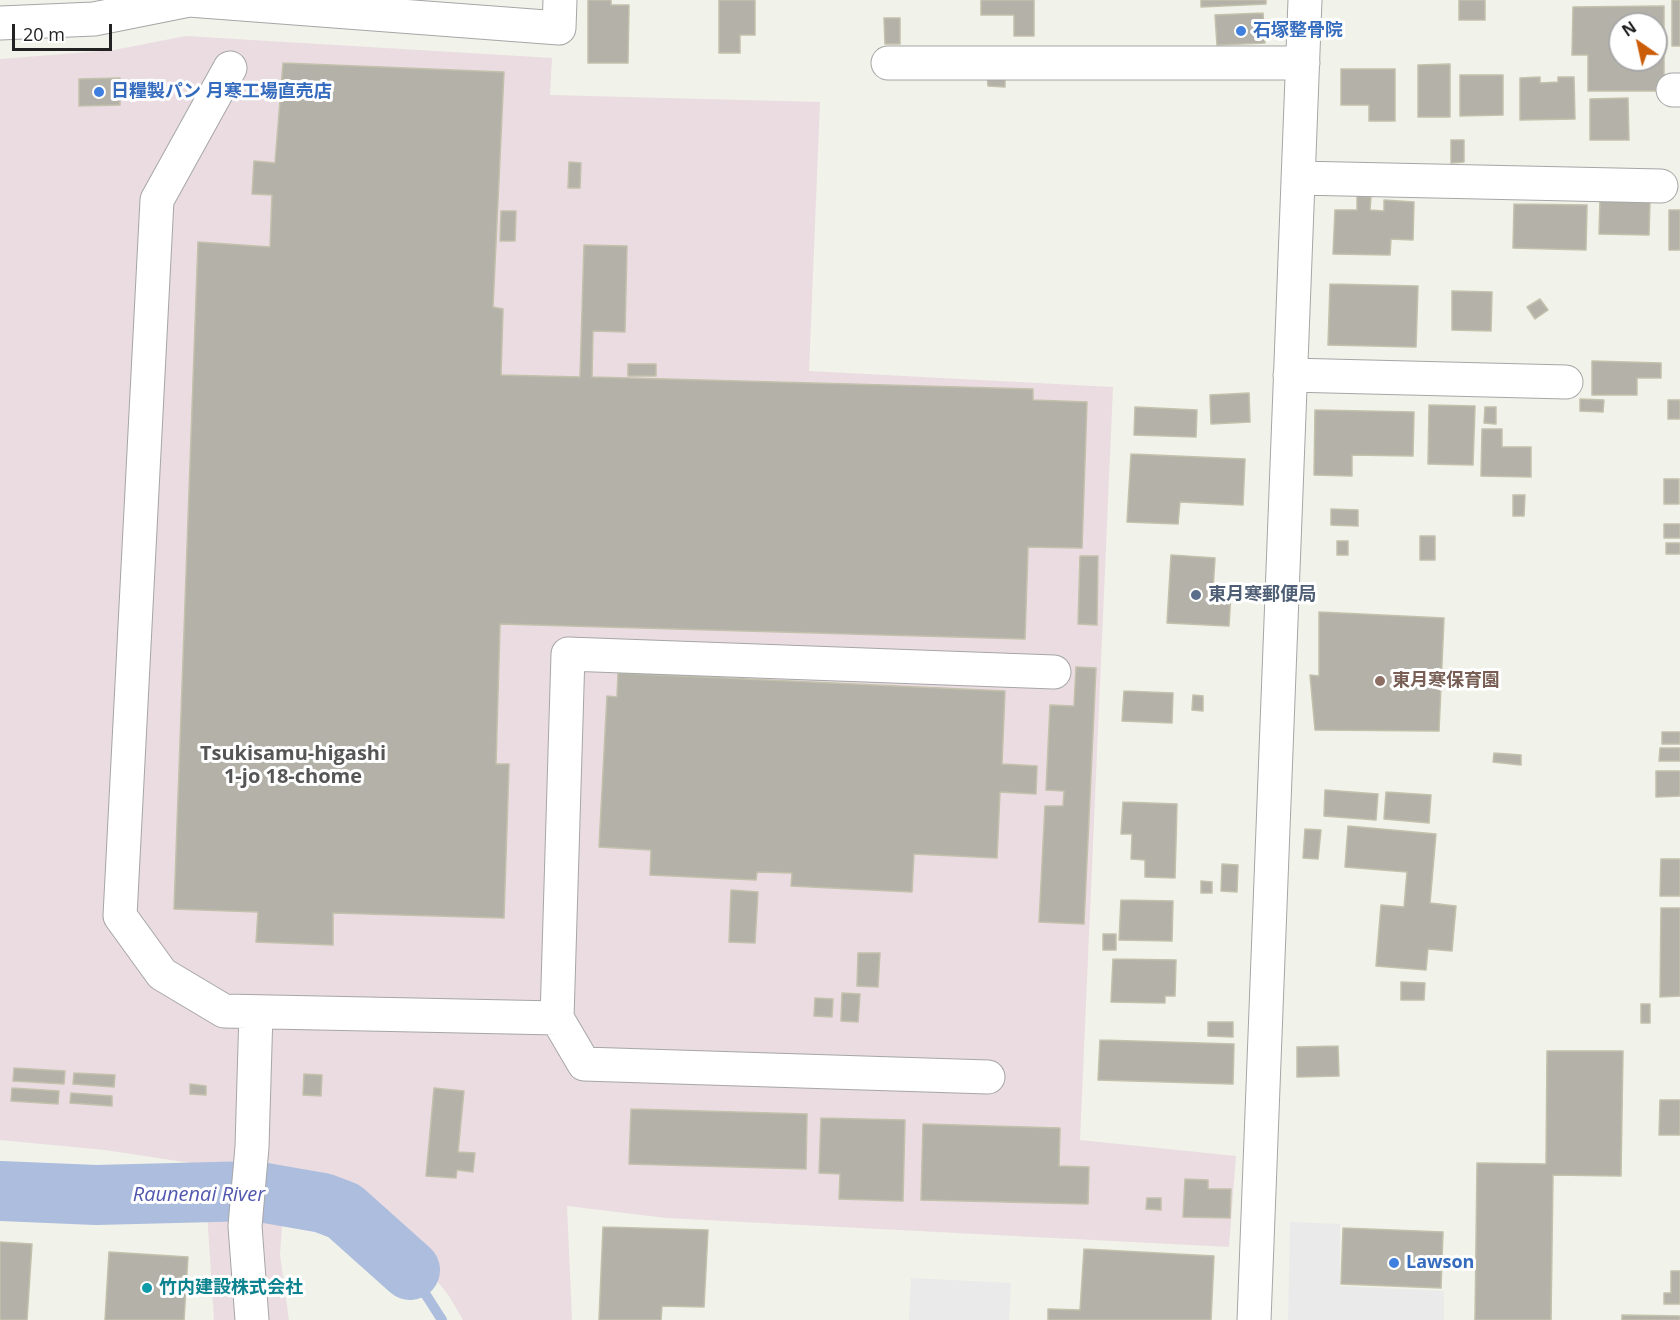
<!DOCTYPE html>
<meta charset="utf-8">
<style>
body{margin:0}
#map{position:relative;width:1680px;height:1320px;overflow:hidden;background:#f1f2e9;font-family:"Open Sans",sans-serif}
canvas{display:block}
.north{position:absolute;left:1608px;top:12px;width:60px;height:60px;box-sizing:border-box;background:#fff;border:2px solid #a7a7a7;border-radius:50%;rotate:326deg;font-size:16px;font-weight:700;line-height:24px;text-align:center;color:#222}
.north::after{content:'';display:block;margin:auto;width:21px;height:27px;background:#cc5d08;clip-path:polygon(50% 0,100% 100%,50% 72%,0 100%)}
.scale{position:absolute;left:12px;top:24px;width:100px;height:27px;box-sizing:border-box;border:3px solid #222;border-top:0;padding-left:8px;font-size:18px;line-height:21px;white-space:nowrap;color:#222;-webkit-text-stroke:4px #fff;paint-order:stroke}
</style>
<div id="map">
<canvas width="1680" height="1320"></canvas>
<div class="north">N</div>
<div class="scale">20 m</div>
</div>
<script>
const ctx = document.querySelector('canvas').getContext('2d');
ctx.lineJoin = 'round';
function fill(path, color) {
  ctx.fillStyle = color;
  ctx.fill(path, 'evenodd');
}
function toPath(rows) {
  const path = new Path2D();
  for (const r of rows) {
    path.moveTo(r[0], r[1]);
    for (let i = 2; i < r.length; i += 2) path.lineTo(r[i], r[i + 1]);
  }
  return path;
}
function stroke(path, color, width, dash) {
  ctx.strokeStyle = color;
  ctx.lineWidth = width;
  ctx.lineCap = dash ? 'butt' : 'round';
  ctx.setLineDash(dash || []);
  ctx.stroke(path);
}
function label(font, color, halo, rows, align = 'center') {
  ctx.font = font + ' "Open Sans","Noto Sans JP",sans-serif';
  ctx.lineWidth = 6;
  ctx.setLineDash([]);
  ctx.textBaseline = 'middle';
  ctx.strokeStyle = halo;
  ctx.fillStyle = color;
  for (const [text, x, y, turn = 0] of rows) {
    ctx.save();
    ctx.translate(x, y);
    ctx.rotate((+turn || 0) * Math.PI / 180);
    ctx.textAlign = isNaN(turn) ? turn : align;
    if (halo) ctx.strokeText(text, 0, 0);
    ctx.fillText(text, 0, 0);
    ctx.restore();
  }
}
const industrial = toPath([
 [186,36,552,58,550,95,820,102,809,371,1113,387,1080,1140,1236,1156,1229,1247,666,1218,567,1206,572,1320,463,1320,449,1296,386,1215,341,1186,286,1168,280,1255,289,1320,214,1320,204,1165,105,1150,0,1140,0,59,114,50]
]);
const parking = toPath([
 [1290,1222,1340,1224,1340,1286,1444,1291,1444,1320,1288,1320],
 [911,1278,1011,1283,1009,1320,909,1320]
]);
const stream = toPath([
 [410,1270,442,1320]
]);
const river = toPath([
 [0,1191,96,1195,254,1191,323,1203,344,1211,410,1270]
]);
const building = toPath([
 [588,0,611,0,611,5,629,5,628,63,588,63,588,0],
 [719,0,755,0,755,35,740,35,740,53,719,53,719,0],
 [981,0,1034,0,1034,36,1014,36,1014,15,981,15,981,0],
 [1201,0,1266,0,1266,4,1201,7,1201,0],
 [1459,0,1485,0,1485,20,1459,20,1459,0],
 [1672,0,1680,0,1680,46,1672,46,1672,0],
 [1664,6,1664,91,1588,91,1588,55,1572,55,1573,7,1664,6],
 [1620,24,1656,24,1656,60,1620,60,1620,24],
 [1263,13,1265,43,1217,45,1215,15,1263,13],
 [884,18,900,18,900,44,885,44,884,18],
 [283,63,504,72,493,307,503,309,501,375,580,377,584,245,627,246,625,332,593,331,592,377,1033,389,1033,400,1087,402,1082,548,1028,547,1025,639,500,624,496,764,509,764,504,918,333,913,333,945,256,942,258,912,174,909,198,242,270,247,272,195,252,194,254,161,275,163,283,63],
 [1450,64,1450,117,1418,117,1418,65,1450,64],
 [1341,69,1395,69,1395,121,1369,121,1369,105,1341,105,1341,69],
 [987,73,1005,74,1005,87,988,86,987,73],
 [1460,75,1503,75,1503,115,1460,116,1460,75],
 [1540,77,1540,83,1558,82,1558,77,1574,77,1575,119,1520,120,1520,78,1540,77],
 [120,78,120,105,79,106,79,79,120,78],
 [1628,98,1629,140,1590,140,1590,99,1628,98],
 [1451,140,1464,140,1464,162,1451,163,1451,140],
 [569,162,581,163,580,188,568,188,569,162],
 [1357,196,1371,197,1370,210,1384,211,1384,200,1414,202,1413,240,1391,239,1390,255,1333,254,1335,210,1357,210,1357,196],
 [1600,199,1650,200,1649,235,1599,234,1600,199],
 [1514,204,1587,205,1586,250,1513,248,1514,204],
 [1669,210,1680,210,1680,250,1669,250,1669,210],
 [501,211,516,211,515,241,500,241,501,211],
 [1330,284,1418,286,1416,347,1328,345,1330,284],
 [1452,291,1492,292,1491,331,1452,330,1452,291],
 [1540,299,1548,310,1535,319,1527,307,1540,299],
 [1592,361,1661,363,1661,378,1637,378,1637,395,1592,395,1592,361],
 [628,364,656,364,656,376,628,376,628,364],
 [1249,393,1250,422,1211,424,1210,395,1249,393],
 [1580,399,1604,400,1603,412,1580,411,1580,399],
 [1668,400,1680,400,1680,419,1668,419,1668,400],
 [1429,405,1475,406,1473,465,1428,464,1429,405],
 [1135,407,1197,410,1196,437,1134,435,1135,407],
 [1485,407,1496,407,1496,424,1484,423,1485,407],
 [1315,410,1414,412,1413,456,1352,455,1352,476,1314,475,1315,410],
 [1482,429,1502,429,1502,447,1531,447,1531,477,1481,476,1482,429],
 [1131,454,1245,459,1243,505,1180,502,1178,524,1127,522,1131,454],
 [1664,479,1679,479,1679,504,1664,504,1664,479],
 [1513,495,1525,495,1524,516,1513,516,1513,495],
 [1331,509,1358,510,1358,526,1331,525,1331,509],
 [1664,524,1680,524,1680,538,1664,538,1664,524],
 [1420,536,1435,536,1435,560,1420,560,1420,536],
 [1337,541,1348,541,1348,555,1337,555,1337,541],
 [1666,543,1680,543,1680,554,1666,554,1666,543],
 [1171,555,1215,558,1213,590,1231,591,1229,626,1167,623,1171,555],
 [1080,556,1098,556,1097,625,1078,624,1080,556],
 [1319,612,1444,618,1439,731,1315,730,1310,675,1319,676,1319,612],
 [1076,667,1096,668,1084,924,1039,922,1045,806,1063,806,1064,791,1046,790,1050,705,1074,706,1076,667],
 [618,673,1005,691,1002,764,1037,766,1036,794,1000,792,997,858,914,854,912,892,791,886,792,873,757,872,756,880,650,875,651,850,599,847,607,696,617,697,618,673],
 [1124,691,1173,693,1172,723,1122,721,1124,691],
 [1193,695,1203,696,1203,711,1192,710,1193,695],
 [1662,732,1680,732,1680,744,1662,744,1662,732],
 [1660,748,1680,748,1680,761,1659,761,1660,748],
 [1494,753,1521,755,1521,765,1493,762,1494,753],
 [1656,771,1680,771,1680,796,1656,797,1656,771],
 [1325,790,1378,794,1376,820,1324,816,1325,790],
 [1386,792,1431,795,1429,823,1384,819,1386,792],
 [1123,802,1177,804,1175,878,1145,877,1145,860,1131,859,1132,834,1121,834,1123,802],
 [1348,826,1436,834,1430,903,1456,906,1452,951,1428,949,1426,970,1376,966,1381,905,1404,907,1407,872,1345,867,1348,826],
 [1305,829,1321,830,1318,859,1303,858,1305,829],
 [1661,859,1680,859,1680,896,1660,896,1661,859],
 [1222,864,1238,865,1237,892,1221,891,1222,864],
 [1201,881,1212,882,1212,893,1201,893,1201,881],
 [731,890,758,892,755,943,729,942,731,890],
 [1121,900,1173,901,1172,941,1119,940,1121,900],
 [1661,908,1680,908,1680,996,1660,997,1661,908],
 [1103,934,1116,934,1116,950,1103,950,1103,934],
 [858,953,880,953,878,987,857,986,858,953],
 [1113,959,1176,960,1175,996,1165,996,1165,1003,1111,1002,1113,959],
 [1401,982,1425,983,1424,1000,1401,1000,1401,982],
 [842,993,860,994,858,1022,841,1021,842,993],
 [815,998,833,999,832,1017,814,1016,815,998],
 [1641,1004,1650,1004,1650,1023,1641,1023,1641,1004],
 [1208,1022,1233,1022,1233,1037,1208,1036,1208,1022],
 [1100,1040,1234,1044,1233,1084,1098,1080,1100,1040],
 [1338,1046,1339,1076,1297,1077,1297,1047,1338,1046],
 [1547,1051,1623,1051,1621,1176,1553,1175,1551,1320,1475,1320,1477,1163,1546,1164,1547,1051],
 [14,1068,65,1071,64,1084,13,1081,14,1068],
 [74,1073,115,1075,114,1087,73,1084,74,1073],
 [304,1074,322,1075,321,1096,303,1095,304,1074],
 [190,1084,206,1086,206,1095,190,1094,190,1084],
 [12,1088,59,1091,58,1104,11,1101,12,1088],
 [434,1088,464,1091,458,1152,475,1153,473,1172,457,1170,456,1178,426,1176,434,1088],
 [71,1093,112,1096,112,1106,70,1103,71,1093],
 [1660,1100,1680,1100,1680,1135,1659,1135,1660,1100],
 [631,1109,807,1114,806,1169,629,1164,631,1109],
 [821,1118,905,1120,903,1201,839,1199,840,1174,819,1173,821,1118],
 [923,1124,1060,1128,1059,1166,1089,1167,1088,1204,921,1200,923,1124],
 [1185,1179,1208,1180,1208,1189,1231,1189,1230,1218,1183,1217,1185,1179],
 [1147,1198,1161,1198,1161,1210,1146,1209,1147,1198],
 [603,1227,708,1230,704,1307,662,1306,661,1320,599,1320,603,1227],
 [1343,1228,1443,1232,1441,1288,1341,1284,1343,1228],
 [0,1242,32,1244,27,1320,0,1320,0,1242],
 [1084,1249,1214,1256,1211,1320,1048,1320,1048,1309,1080,1310,1084,1249],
 [109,1252,188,1257,184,1320,105,1320,109,1252],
 [1671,1271,1680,1271,1680,1304,1664,1304,1664,1293,1671,1293,1671,1271],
 [1622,1315,1680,1316,1680,1320,1622,1320,1622,1315]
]);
const minor = toPath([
 [0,23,94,19,189,0,559,28,560,0],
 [888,63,1303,63],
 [230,68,157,200,120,916,162,974,224,1011,557,1018,568,654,1054,672],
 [1673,90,1680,90],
 [1298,178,1661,186],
 [1290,375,1566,382],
 [557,1018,584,1064,988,1077],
 [252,1320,245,1226,252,1147,256,1012],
 [1254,1320,1305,0]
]);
const markers = [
 [1241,31,6,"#3f7fe0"],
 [99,92,6,"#3f7fe0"],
 [1196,595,6,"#5c6f8a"],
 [1380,681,6,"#8d6e63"],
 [1394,1263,6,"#3f7fe0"],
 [147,1288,6,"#0f9aa8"]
];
const shopNames = [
 ["石塚整骨院",1253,31],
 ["日糧製パン 月寒工場直売店",111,92],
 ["Lawson",1406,1263]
];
const serviceNames = [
 ["東月寒郵便局",1208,595]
];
const educationNames = [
 ["東月寒保育園",1392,681]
];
const cultureNames = [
 ["竹内建設株式会社",159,1288]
];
const neighbourhoodNames = [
 ["Tsukisamu-higashi",293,754],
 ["1-jo 18-chome",293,777]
];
const waterNames = [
 ["Raunenai River",199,1195]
];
fill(industrial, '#eadce1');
fill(parking, '#eaeaea');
stroke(stream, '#acbddd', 10);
stroke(river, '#acbddd', 60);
fill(building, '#b4b2a8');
stroke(building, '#c3c0ac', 1.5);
stroke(minor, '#a6a6a6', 35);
stroke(minor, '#fff', 33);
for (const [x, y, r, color] of markers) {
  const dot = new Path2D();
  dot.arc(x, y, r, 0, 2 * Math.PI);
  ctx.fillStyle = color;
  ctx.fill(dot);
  stroke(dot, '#fff', 2);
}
label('bold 18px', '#366cbe', '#fff', shopNames, 'left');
label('bold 18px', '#4e5e75', '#fff', serviceNames, 'left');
label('bold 18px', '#785e54', '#fff', educationNames, 'left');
label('bold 18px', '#0d838f', '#fff', cultureNames, 'left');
label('bold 20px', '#555', '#fff', neighbourhoodNames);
label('italic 20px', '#5157af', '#fff', waterNames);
</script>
